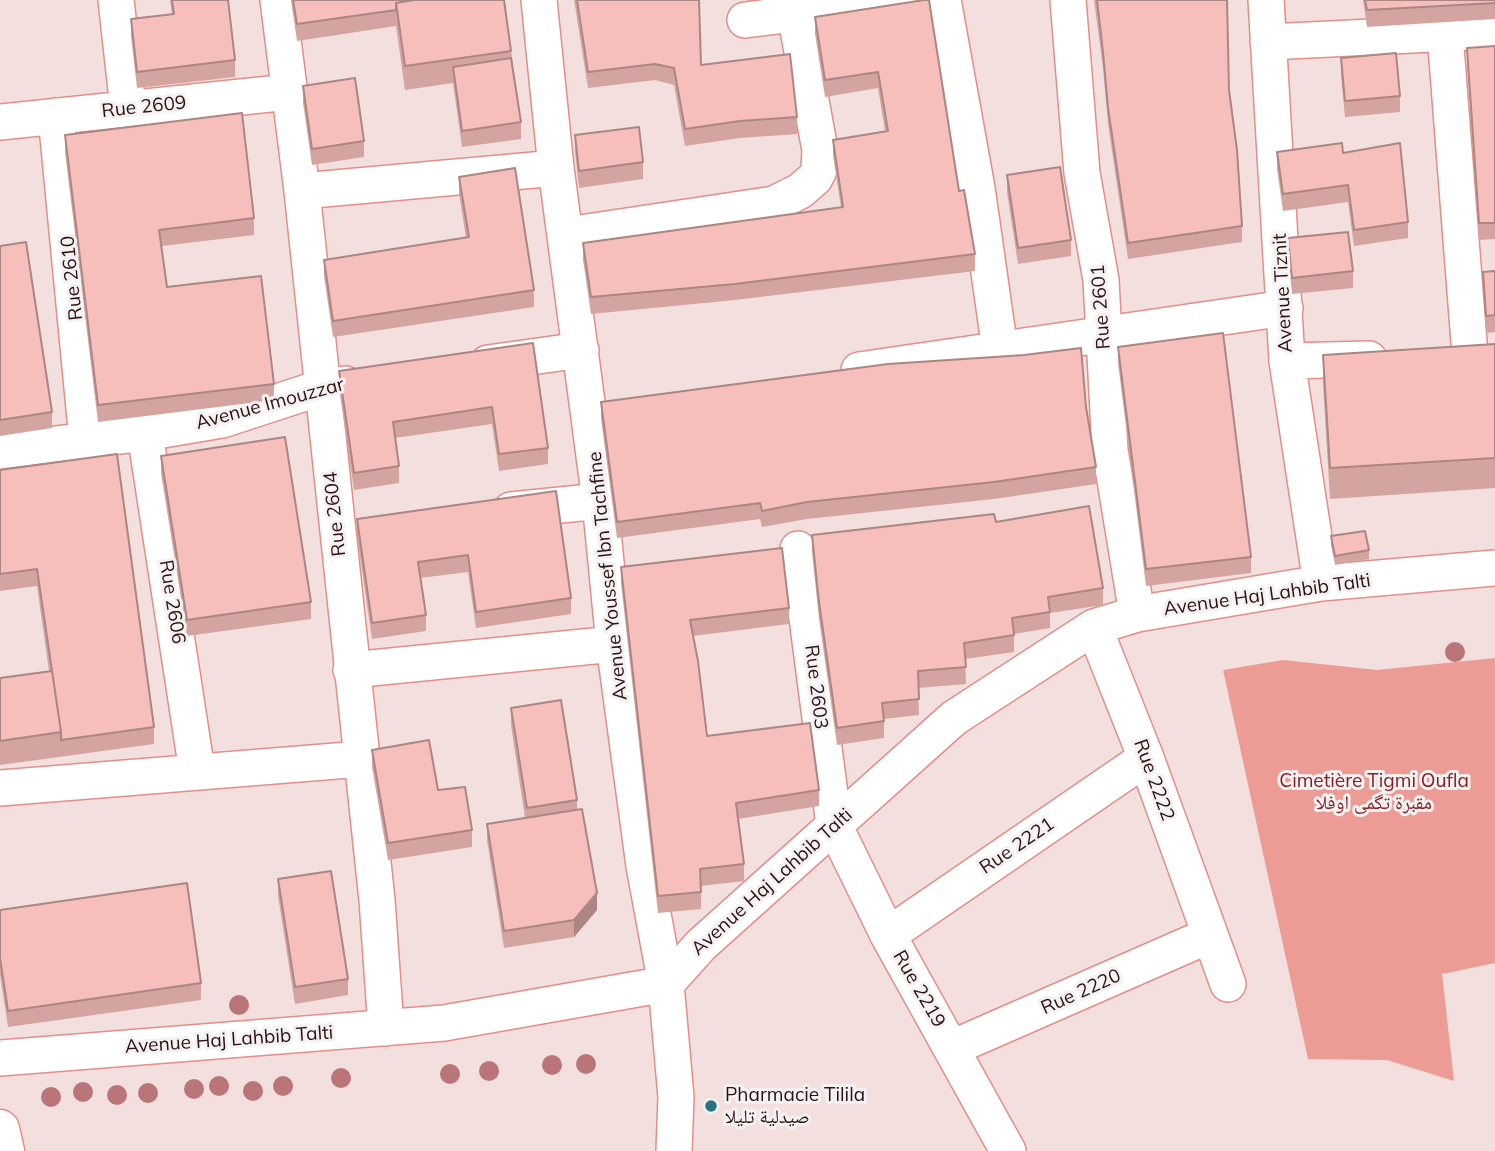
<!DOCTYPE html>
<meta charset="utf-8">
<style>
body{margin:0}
canvas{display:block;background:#f3e0de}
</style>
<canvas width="1495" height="1151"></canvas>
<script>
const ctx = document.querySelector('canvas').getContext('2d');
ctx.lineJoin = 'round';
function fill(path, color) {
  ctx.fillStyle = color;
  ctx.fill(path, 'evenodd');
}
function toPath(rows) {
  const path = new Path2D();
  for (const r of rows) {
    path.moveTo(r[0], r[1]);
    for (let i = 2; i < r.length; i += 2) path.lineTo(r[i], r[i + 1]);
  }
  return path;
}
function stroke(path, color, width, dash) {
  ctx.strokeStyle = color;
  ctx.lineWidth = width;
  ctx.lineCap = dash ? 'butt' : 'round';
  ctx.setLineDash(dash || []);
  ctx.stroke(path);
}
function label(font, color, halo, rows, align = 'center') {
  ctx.font = font + ' Mulish,"Noto Naskh Arabic",sans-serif';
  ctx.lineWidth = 6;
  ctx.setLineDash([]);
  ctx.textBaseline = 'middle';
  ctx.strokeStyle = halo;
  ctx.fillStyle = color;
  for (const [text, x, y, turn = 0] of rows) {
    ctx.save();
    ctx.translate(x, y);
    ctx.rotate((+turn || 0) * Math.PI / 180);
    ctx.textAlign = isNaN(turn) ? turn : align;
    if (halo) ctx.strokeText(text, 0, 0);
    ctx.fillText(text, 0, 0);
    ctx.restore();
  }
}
const green = toPath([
 [1495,658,1495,963,1442,974,1454,1081,1387,1060,1308,1059,1223,670,1283,660,1377,670]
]);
const street = toPath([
 [116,0,128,108],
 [278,0,302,191,377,900,386,1028],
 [539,0,556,168,600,501,614,644,644,866,666,984,676,1097,674,1151],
 [943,0,977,188,1000,350],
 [1068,0,1082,173,1101,280,1110,450,1137,614],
 [1266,0,1287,361,1321,583],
 [745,20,911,0],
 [1445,34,1470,355],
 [1268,42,1495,31],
 [56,116,87,440],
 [0,122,289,92],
 [302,191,556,168],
 [567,235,774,204,800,191,815,178,819,170,820,150,795,13],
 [1287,361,1369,359],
 [488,363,581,350],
 [859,370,1285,308],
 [145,433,197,771],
 [0,451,145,433,222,420,323,387,345,384],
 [511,510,600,501],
 [798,549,834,825,888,935,1008,1151],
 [1094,627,1146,758,1228,984],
 [351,670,614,644],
 [0,788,361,759],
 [888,935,1146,758],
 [952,1048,1210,935],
 [0,1058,444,1023,666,984,701,945,954,718,1094,627,1137,614,1321,583,1495,568]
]);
const secondary = toPath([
 [0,1129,5,1151]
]);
const trees = [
 [1455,652],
 [239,1005],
 [586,1064],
 [552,1065],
 [489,1071],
 [450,1074],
 [341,1078],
 [219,1086],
 [283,1086],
 [194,1089],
 [253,1091],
 [83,1092],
 [148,1093],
 [117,1095],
 [51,1097]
];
const wall = toPath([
 [170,0,228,0,235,60,235,77,137,88,131,36,131,19,172,15],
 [291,0,504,0,521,122,521,139,462,147,453,83,405,90,396,26,297,41],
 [574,0,699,0,701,65,797,117,797,134,740,138,685,146,674,85,655,80,588,88],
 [924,0,959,191,975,254,975,271,735,300,591,314,583,260,583,243,841,207,833,156,833,140,885,131,878,88,825,97,815,34,815,17],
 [1094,0,1227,0,1229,90,1242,226,1242,242,1128,259,1108,124,1103,68],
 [1363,0,1495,0,1495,19,1367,27],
 [1495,46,1495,239,1479,240,1467,64,1467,48],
 [1341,58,1400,96,1400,112,1345,117,1341,75],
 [303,86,364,141,364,157,312,165,303,103],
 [65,135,254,218,254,235,162,246,167,287,274,384,274,400,98,422,65,152],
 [575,135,643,162,643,179,579,188,575,152],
 [1277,152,1343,153,1408,222,1408,238,1354,246,1348,202,1283,211,1277,169],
 [1007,175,1071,240,1071,256,1018,264,1007,192],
 [459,177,534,290,534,307,333,337,324,276,324,260,466,238,459,193],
 [1288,238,1353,271,1353,288,1292,294,1288,254],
 [0,246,52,412,52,428,0,436],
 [1495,271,1495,332,1486,333,1483,272],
 [533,343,548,448,548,464,499,471,492,424,395,438,399,466,399,483,354,490,339,388,339,371],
 [1495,344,1495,488,1330,499,1323,385,1323,355],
 [1118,347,1251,557,1251,573,1146,586,1118,363],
 [601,402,1086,407,1096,467,1096,484,994,499,807,519,762,527,760,519,617,538,601,419],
 [161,456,311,602,311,619,187,636,161,473],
 [0,470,154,727,154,744,0,765,0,678,49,671,37,586,0,591],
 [556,491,571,598,571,614,476,628,468,572,420,578,426,615,426,631,372,639,357,536,357,519],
 [996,522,1103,588,1103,605,1050,613,1050,628,1014,634,1014,652,965,659,966,684,918,688,919,715,884,719,884,738,837,745,819,619,812,552,812,535],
 [1331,536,1369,550,1369,559,1335,565,1331,545],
 [621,567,789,608,789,624,693,636,707,736,819,790,819,806,738,819,744,864,744,881,701,886,701,909,658,913,621,583],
 [511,708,577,800,577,809,597,910,574,937,504,948,487,840,487,824,525,818,511,725],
 [372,750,438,790,472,830,472,847,388,860,372,767],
 [278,879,348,979,348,995,295,1004,278,896],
 [0,910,201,983,201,1000,8,1027,0,975]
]);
const shadedWall = toPath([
 [597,893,597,910,574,937,574,920]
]);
const building = toPath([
 [172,0,228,0,235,60,137,72,131,19,174,14,172,0],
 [293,0,414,0,396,3,396,10,297,24,293,0],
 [414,0,504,0,511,51,405,66,396,3,414,0],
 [577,0,699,0,701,65,790,54,797,117,740,121,685,129,674,68,655,64,588,72,577,0],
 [924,0,929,0,959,191,964,190,975,254,735,284,591,297,583,243,843,207,833,140,888,131,878,72,825,80,815,17,924,0],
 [1097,0,1227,0,1229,90,1237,150,1242,226,1128,243,1108,108,1103,52,1097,0],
 [1365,0,1495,0,1495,3,1367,10,1365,0],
 [1495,46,1495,223,1479,223,1467,48,1495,46],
 [1396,53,1400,96,1345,101,1341,58,1396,53],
 [511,58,521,122,462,131,453,67,511,58],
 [355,78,364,141,312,149,303,86,355,78],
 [242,113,254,218,159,230,167,287,261,276,274,384,98,405,65,135,242,113],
 [639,127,643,162,579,171,575,135,639,127],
 [1342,143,1343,153,1400,143,1408,222,1354,230,1348,185,1283,194,1277,152,1342,143],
 [1060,167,1071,240,1018,248,1007,175,1060,167],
 [515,168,534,290,333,321,324,260,469,237,459,177,515,168],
 [1348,232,1353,271,1292,278,1288,238,1348,232],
 [26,242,52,412,0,420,0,246,26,242],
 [1495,271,1495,315,1486,316,1483,272,1495,271],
 [1223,333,1251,557,1146,569,1118,347,1223,333],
 [533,343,548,448,499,454,492,407,393,422,399,466,354,473,339,371,533,343],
 [1495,344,1495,458,1330,468,1323,355,1495,344],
 [1081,348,1086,407,1096,467,994,482,807,502,762,511,760,503,617,522,601,402,888,364,1024,355,1081,348],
 [285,437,311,602,187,620,161,456,285,437],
 [117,454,154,727,61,740,61,732,37,569,0,574,0,470,117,454],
 [556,491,571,598,476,612,468,555,418,562,426,615,372,623,357,519,556,491],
 [1089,506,1103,588,1048,597,1050,612,1012,618,1014,635,964,643,966,667,918,671,919,699,882,703,884,721,837,728,819,602,812,535,994,514,996,522,1089,506],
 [1365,531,1369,550,1335,556,1331,536,1365,531],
 [782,548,789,608,690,620,698,661,707,736,810,723,819,790,736,803,744,864,700,869,701,892,658,896,621,567,782,548],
 [52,671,61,732,0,741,0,678,52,671],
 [561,700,577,800,527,808,511,708,561,700],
 [429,740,438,790,465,787,472,830,388,843,372,750,429,740],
 [582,809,597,893,574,920,504,931,487,824,582,809],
 [331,871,348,979,295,987,278,879,331,871],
 [187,883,201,983,8,1011,0,958,0,910,187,883]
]);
const markers = [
 [711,1106,7,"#2a747b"]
];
const streetNames = [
 ["Rue 2609",144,107,-6],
 ["Rue 2610",72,278,-96],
 ["Avenue Tiznit",1283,293,-93],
 ["Rue 2601",1101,307,-94],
 ["Avenue Imouzzar",270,404,-15],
 ["Rue 2604",335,514,-96],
 ["Avenue Youssef Ibn Tachfine",608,576,-96],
 ["Avenue Haj Lahbib Talti",1267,595,-8],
 ["Rue 2606",172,602,81],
 ["Rue 2603",816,687,83],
 ["Rue 2222",1154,780,70],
 ["Rue 2221",1017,846,-34],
 ["Avenue Haj Lahbib Talti",772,882,-42],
 ["Rue 2219",919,989,60],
 ["Rue 2220",1081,992,-24],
 ["Avenue Haj Lahbib Talti",229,1040,-4]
];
const parkNames = [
 ["Cimetière Tigmi Oufla",1374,781],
 ["مقبرة تگمی اوفلا",1374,803]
];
const poiNames = [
 ["Pharmacie Tilila",725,1095],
 ["صيدلية تليلا",725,1117]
];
fill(green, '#ed9b95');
stroke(street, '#e48e88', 38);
stroke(secondary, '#e48e88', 41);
stroke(street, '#fff', 35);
stroke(secondary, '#fff', 38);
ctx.fillStyle = '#b97577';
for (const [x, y] of trees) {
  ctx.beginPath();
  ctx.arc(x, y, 10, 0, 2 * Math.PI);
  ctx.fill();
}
fill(wall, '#d4a4a1');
fill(shadedWall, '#ac8683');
fill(building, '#f6bfbb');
stroke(building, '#ac8683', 2);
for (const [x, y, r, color] of markers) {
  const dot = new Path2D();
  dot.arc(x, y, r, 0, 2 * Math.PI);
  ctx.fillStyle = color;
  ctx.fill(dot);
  stroke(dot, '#f2f2f2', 2.5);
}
label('19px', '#30100f', '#f2f2f2', streetNames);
label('19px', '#8a1d22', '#f2f2f2', parkNames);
label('19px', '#30100f', '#f2f2f2', poiNames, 'left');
</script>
